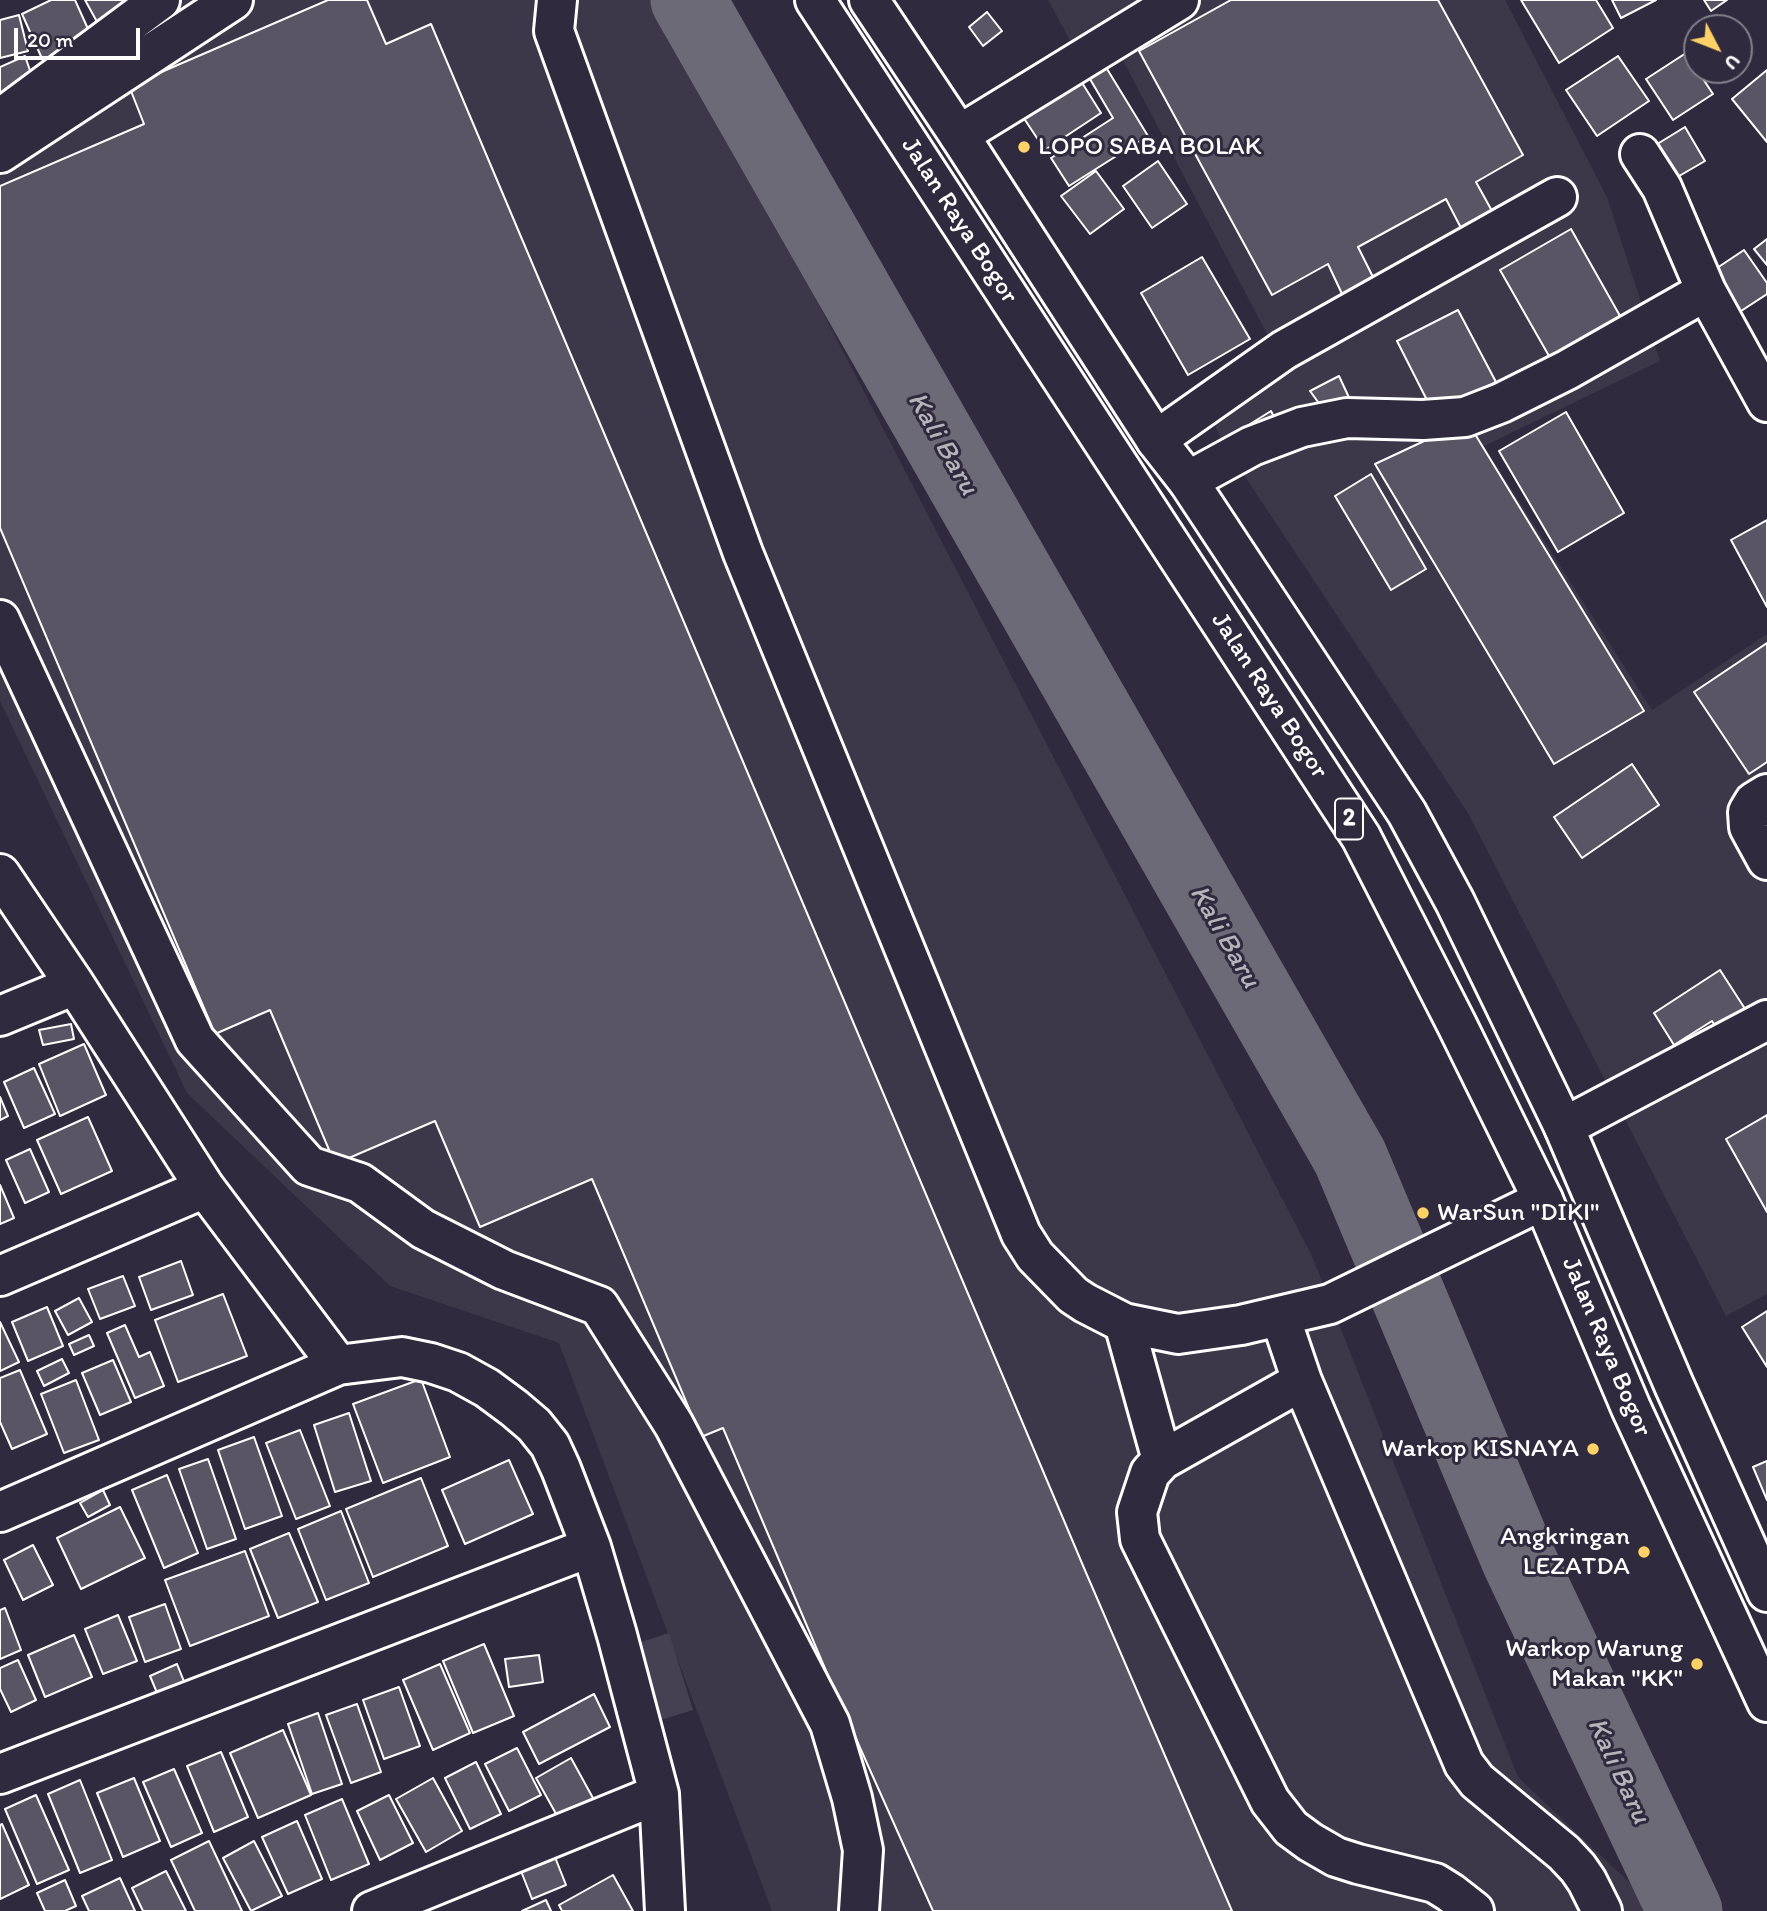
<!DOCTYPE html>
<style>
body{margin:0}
#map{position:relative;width:1767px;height:1911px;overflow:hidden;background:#2f2a3d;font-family:Itim,sans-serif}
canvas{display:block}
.north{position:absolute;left:1683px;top:14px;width:70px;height:70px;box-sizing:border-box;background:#2f2a3d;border:2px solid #827f8b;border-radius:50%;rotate:132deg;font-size:19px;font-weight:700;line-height:28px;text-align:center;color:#fff}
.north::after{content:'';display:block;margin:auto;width:24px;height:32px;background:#ffd166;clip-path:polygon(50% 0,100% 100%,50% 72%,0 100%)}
.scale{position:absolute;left:14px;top:28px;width:126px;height:32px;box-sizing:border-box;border:4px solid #fff;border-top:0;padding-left:9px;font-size:21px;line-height:24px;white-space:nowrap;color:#fff;-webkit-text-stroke:5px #2f2a3d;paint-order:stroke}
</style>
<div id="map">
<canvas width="1767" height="1911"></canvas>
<div class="north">U</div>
<div class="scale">20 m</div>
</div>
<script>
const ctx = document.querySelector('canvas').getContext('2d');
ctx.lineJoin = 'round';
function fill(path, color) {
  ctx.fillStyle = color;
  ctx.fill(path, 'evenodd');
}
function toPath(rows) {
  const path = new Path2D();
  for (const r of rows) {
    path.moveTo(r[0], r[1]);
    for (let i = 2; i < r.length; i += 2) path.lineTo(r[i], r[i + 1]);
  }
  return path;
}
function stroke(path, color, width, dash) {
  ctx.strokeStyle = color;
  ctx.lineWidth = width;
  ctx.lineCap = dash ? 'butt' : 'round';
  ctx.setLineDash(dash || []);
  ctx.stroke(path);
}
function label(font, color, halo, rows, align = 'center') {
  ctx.font = font + ' Itim,sans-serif';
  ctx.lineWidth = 6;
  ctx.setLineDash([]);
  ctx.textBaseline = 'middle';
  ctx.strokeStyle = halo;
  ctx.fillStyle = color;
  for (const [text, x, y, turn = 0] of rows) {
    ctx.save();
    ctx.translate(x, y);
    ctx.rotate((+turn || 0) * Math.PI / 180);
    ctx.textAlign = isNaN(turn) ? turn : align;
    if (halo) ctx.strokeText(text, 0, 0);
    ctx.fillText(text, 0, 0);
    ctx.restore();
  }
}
const built = toPath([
 [177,0,661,0,1312,1256,1518,1777,1634,1887,1643,1911,772,1911,559,1343,390,1286,187,1093,0,701,0,131],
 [1048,0,1505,0,1607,197,1660,361,1484,446,1652,710,1767,634,1767,1294,1726,1316,1468,813,1222,442,1214,423,1286,370,1118,51,1084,66]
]);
const green = toPath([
 [669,1633,693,1710,661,1720,638,1643]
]);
const river = toPath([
 [688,0,1350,1157,1519,1560,1685,1911]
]);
const building = toPath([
 [51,0,75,0,93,40,44,63,22,14,51,0],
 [85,0,138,0,101,29,85,0],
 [328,0,367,0,386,44,431,24,1087,1575,1232,1911,933,1911,832,1685,723,1428,701,1437,592,1179,480,1227,435,1121,335,1164,270,1010,215,1034,0,528,0,186,144,124,129,86,328,0],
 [1231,0,1438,0,1523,155,1476,182,1492,211,1461,228,1446,199,1358,247,1375,281,1343,296,1328,264,1272,295,1139,51,1231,0],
 [1521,0,1596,0,1613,28,1559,63,1521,0],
 [1612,0,1656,0,1621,18,1612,0],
 [1704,0,1727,0,1711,11,1704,0],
 [987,12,1002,31,983,46,969,27,987,12],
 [19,15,28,51,0,58,0,20,19,15],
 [1686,53,1713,94,1673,120,1646,79,1686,53],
 [25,56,34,82,0,101,0,67,25,56],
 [1618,56,1649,101,1597,136,1566,90,1618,56],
 [1104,64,1148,136,1069,186,1051,158,1113,118,1087,74,1104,64],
 [1074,70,1101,113,1045,150,1017,108,1074,70],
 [1767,70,1767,142,1732,99,1767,70],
 [1685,127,1705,161,1674,179,1654,146,1685,127],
 [1158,161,1187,204,1152,228,1123,186,1158,161],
 [1096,171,1124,209,1090,234,1061,196,1096,171],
 [1571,229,1624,323,1553,363,1500,270,1571,229],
 [1767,239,1767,265,1754,249,1767,239],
 [1744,250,1767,283,1767,294,1738,313,1711,272,1744,250],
 [1202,257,1250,339,1188,375,1141,293,1202,257],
 [1458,310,1496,382,1434,414,1397,341,1458,310],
 [1339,376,1352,404,1326,413,1310,391,1339,376],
 [1271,411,1278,425,1256,439,1247,426,1271,411],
 [1566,412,1624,513,1558,552,1499,451,1566,412],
 [1467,421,1644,711,1554,764,1375,464,1467,421],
 [1371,474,1426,569,1391,590,1335,496,1371,474],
 [1767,520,1767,607,1731,540,1767,520],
 [1767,643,1767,762,1749,774,1694,692,1767,643],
 [1632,764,1659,805,1582,858,1554,817,1632,764],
 [1720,970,1749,1015,1720,1034,1712,1021,1674,1045,1654,1013,1720,970],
 [71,1024,74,1039,43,1045,39,1030,71,1024],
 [84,1044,106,1095,60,1116,39,1064,84,1044],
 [34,1068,55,1114,24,1128,4,1082,34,1068],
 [0,1097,8,1116,0,1120,0,1097],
 [1767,1115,1767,1212,1726,1139,1767,1115],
 [88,1117,112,1171,61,1194,37,1140,88,1117],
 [30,1149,49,1192,25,1203,6,1160,30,1149],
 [0,1185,14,1218,0,1224,0,1185],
 [181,1261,193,1295,151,1310,139,1277,181,1261],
 [123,1276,135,1306,100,1319,88,1289,123,1276],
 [223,1294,247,1356,178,1382,155,1320,223,1294],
 [79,1298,92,1322,68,1335,55,1311,79,1298],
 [47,1307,63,1346,28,1361,12,1322,47,1307],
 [1767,1311,1767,1367,1742,1327,1767,1311],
 [0,1322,19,1362,0,1371,0,1322],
 [125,1325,139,1357,150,1352,164,1386,135,1398,107,1333,125,1325],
 [89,1335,94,1346,74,1355,69,1344,89,1335],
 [62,1359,69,1373,44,1386,37,1371,62,1359],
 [113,1360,131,1402,100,1415,82,1373,113,1360],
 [20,1370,47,1434,12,1449,0,1422,0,1378,20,1370],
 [421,1379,450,1457,383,1483,353,1404,421,1379],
 [76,1380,99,1440,64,1453,41,1394,76,1380],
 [349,1413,371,1481,335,1492,314,1425,349,1413],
 [300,1430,330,1506,296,1519,266,1443,300,1430],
 [254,1437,282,1516,245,1529,218,1450,254,1437],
 [208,1459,236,1539,207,1549,179,1469,208,1459],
 [509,1460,533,1514,465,1544,442,1490,509,1460],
 [1767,1461,1767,1500,1753,1467,1767,1461],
 [167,1475,198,1553,164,1568,132,1490,167,1475],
 [421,1478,448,1546,373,1577,346,1509,421,1478],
 [103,1490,110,1505,88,1517,80,1503,103,1490],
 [120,1507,145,1558,81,1589,57,1538,120,1507],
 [341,1511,369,1583,326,1600,298,1529,341,1511],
 [289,1533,318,1602,278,1618,250,1549,289,1533],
 [33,1545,53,1585,23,1600,4,1560,33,1545],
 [245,1551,269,1616,190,1646,165,1580,245,1551],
 [165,1604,181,1649,145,1662,129,1617,165,1604],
 [5,1608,21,1650,0,1659,0,1610,5,1608],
 [118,1615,137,1661,103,1674,85,1629,118,1615],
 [74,1635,92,1677,45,1697,28,1655,74,1635],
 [484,1644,514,1716,473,1733,443,1661,484,1644],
 [539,1655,543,1682,509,1687,505,1659,539,1655],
 [18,1660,36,1700,11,1712,0,1689,0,1668,18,1660],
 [177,1664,187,1689,160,1700,150,1676,177,1664],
 [440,1664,470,1733,433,1750,403,1680,440,1664],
 [399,1687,420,1746,384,1759,363,1700,399,1687],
 [594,1694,610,1727,539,1764,523,1732,594,1694],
 [357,1704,381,1772,351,1783,326,1715,357,1704],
 [318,1713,342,1784,312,1794,288,1724,318,1713],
 [283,1730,311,1795,258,1818,230,1753,283,1730],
 [517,1748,541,1795,509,1811,485,1764,517,1748],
 [221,1752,248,1817,214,1832,187,1766,221,1752],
 [571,1758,599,1809,564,1828,536,1778,571,1758],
 [476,1762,501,1814,470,1829,445,1778,476,1762],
 [174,1769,202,1833,171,1847,143,1782,174,1769],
 [134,1778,160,1841,123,1857,97,1793,134,1778],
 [433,1778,462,1831,426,1852,396,1799,433,1778],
 [80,1780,112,1860,80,1873,48,1794,80,1780],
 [36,1795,69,1870,37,1884,5,1809,36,1795],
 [389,1795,413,1843,380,1860,357,1811,389,1795],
 [342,1799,369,1864,331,1880,305,1815,342,1799],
 [297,1821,322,1879,288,1894,262,1837,297,1821],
 [2,1824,29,1885,0,1899,0,1825,2,1824],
 [209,1841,242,1911,195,1911,171,1860,209,1841],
 [254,1841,282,1896,251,1911,223,1858,254,1841],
 [553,1852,566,1885,532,1899,519,1866,553,1852],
 [166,1871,186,1911,143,1911,132,1888,166,1871],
 [613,1875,633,1911,562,1911,559,1905,613,1875],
 [120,1878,135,1911,89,1911,82,1896,120,1878],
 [65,1880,76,1906,65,1911,45,1911,37,1893,65,1880],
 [546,1900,551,1911,522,1911,546,1900]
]);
const minor = toPath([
 [557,0,554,31,743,553,1021,1234,1035,1256,1073,1295,1085,1303,1124,1323,1178,1334,1241,1325,1330,1304,1543,1200],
 [0,119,160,0],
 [959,135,1179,0],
 [0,153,233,0],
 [1640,154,1662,188,1706,291,1767,402],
 [1156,440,1284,350,1557,197],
 [1188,481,1252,446,1302,427,1347,418,1423,420,1465,417,1501,403,1567,370,1706,291],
 [0,620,195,1040,309,1166,360,1183,423,1229,504,1270,599,1306,674,1425,830,1724,852,1798,863,1850,859,1911],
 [1767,794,1754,802,1748,812,1749,827,1767,860],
 [0,874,75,985],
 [0,1016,75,985,205,1188,338,1365,0,1512],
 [1564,1127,1767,1020],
 [0,1276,205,1188],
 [1280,1316,1302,1381,1464,1764,1477,1781,1564,1853,1578,1868,1587,1881,1602,1911],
 [1124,1323,1162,1460],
 [338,1365,402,1357,431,1363,458,1372,487,1388,514,1408,534,1425,550,1445,561,1469,591,1547,617,1635,659,1794,665,1911],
 [1302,1381,1162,1460,1150,1473,1137,1512,1140,1539,1270,1801,1291,1828,1310,1842,1336,1857,1358,1864,1435,1883,1451,1893,1474,1911],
 [0,1774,591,1547],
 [372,1911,659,1794]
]);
const highway = toPath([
 [815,0,1361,837,1457,1025,1543,1200,1631,1408,1767,1702],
 [869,0,959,135,1156,440,1188,481,1407,813,1455,902,1564,1127,1674,1385,1767,1592]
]);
const markers = [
 [1024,147,7,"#ffd166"],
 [1423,1213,7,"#ffd166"],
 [1593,1449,7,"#ffd166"],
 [1644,1552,7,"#ffd166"],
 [1697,1664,7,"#ffd166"]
];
const shields = [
 [1349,819,28]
];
const shieldNames = [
 ["2",1349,819]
];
const poiNames = [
 ["LOPO SABA BOLAK",1038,147,"left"],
 ["WarSun \"DIKI\"",1437,1213,"left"],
 ["Warkop KISNAYA",1579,1449],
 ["Angkringan",1630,1537],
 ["LEZATDA",1630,1567],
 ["Warkop Warung",1683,1649],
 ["Makan \"KK\"",1683,1679]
];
const streetNames = [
 ["Jalan Raya Bogor",959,221,57],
 ["Jalan Raya Bogor",1269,696,57],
 ["Jalan Raya Bogor",1606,1347,67]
];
const waterNames = [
 ["Kali Baru",942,444,60],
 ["Kali Baru",1224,937,60],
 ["Kali Baru",1618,1771,65]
];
fill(built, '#3c3749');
fill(green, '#464152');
stroke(river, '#6d6a77', 75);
fill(building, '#595564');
stroke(building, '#fff', 2);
stroke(minor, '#fff', 44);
stroke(highway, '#fff', 44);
stroke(minor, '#2f2a3d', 38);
stroke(highway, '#2f2a3d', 38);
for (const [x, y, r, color] of markers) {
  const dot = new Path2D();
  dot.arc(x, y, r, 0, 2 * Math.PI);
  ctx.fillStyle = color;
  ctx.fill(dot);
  stroke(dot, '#2f2a3d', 2.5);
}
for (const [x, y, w] of shields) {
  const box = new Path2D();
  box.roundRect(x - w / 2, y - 20.5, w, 41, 5);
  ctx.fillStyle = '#2f2a3d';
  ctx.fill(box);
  stroke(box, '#fff', 2);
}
label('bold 24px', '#fff', null, shieldNames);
label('26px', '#fff', '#2f2a3d', poiNames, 'right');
label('26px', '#fff', '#2f2a3d', streetNames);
label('italic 28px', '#b6b4bb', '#2f2a3d', waterNames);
</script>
